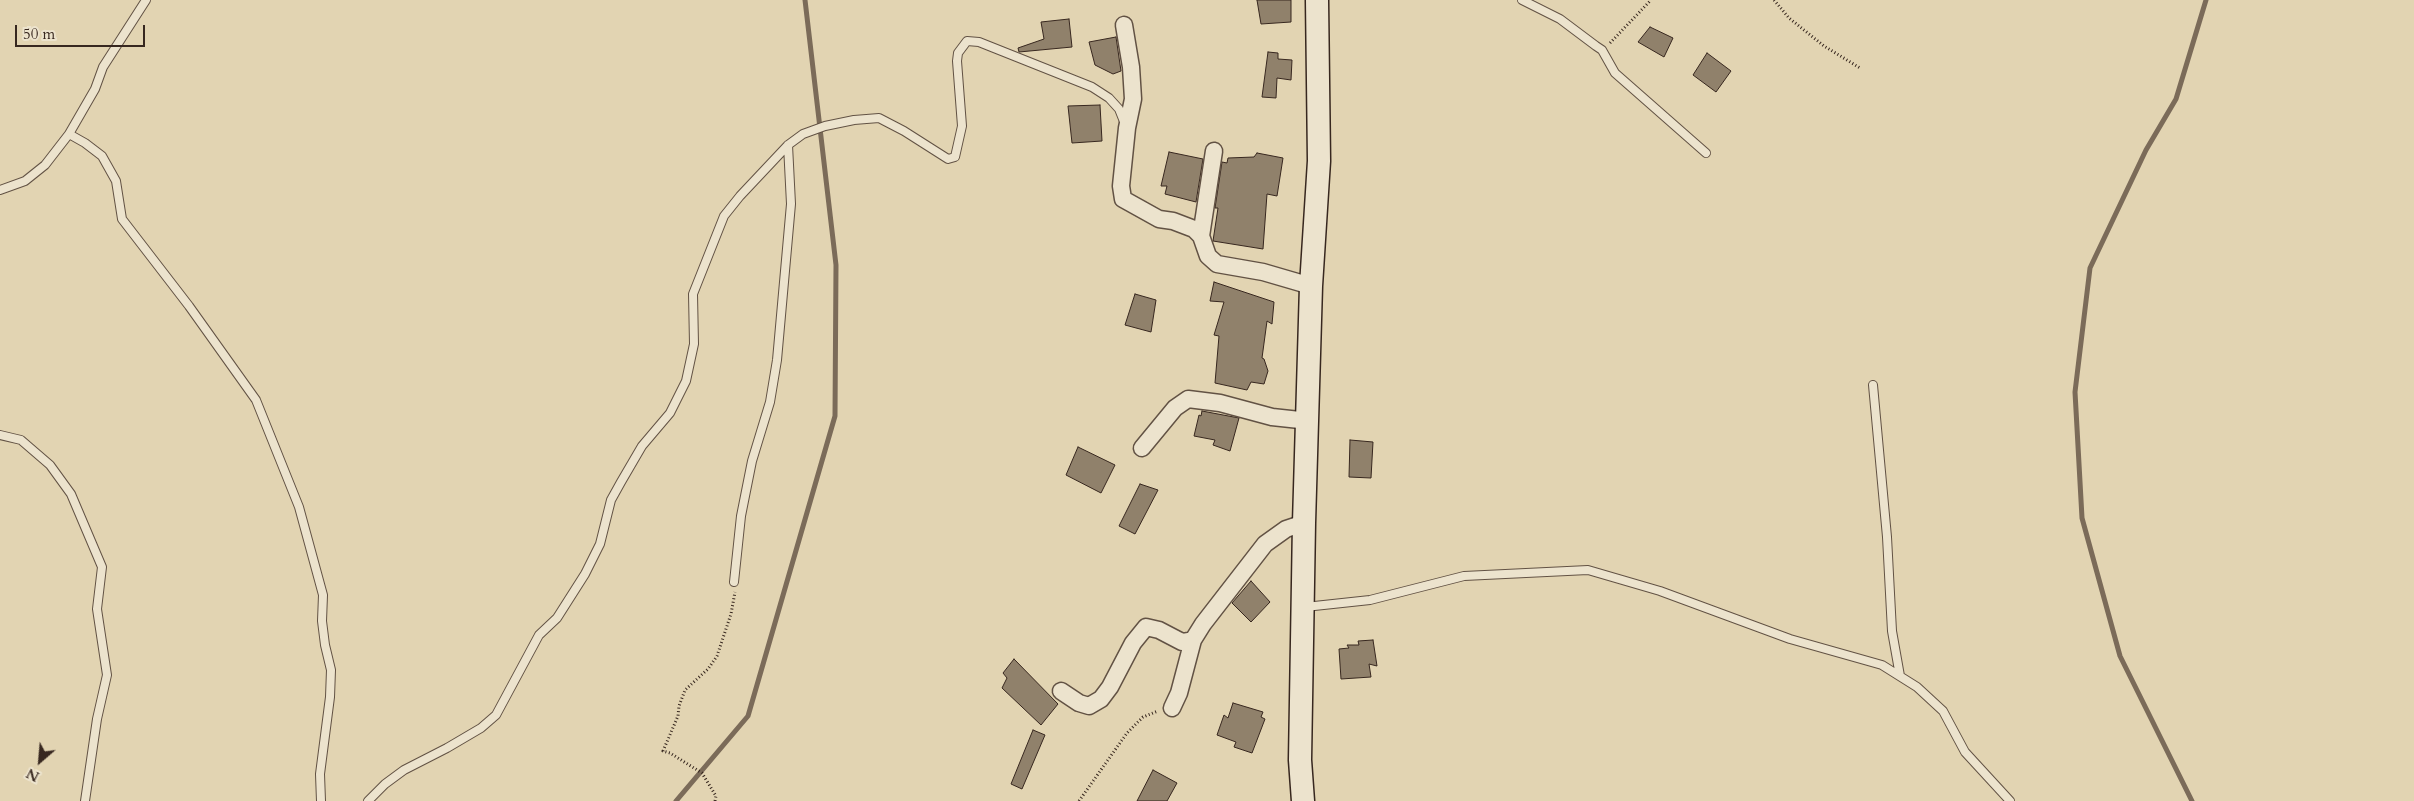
<!DOCTYPE html>
<style>
body{margin:0}
#map{position:relative;width:2414px;height:801px;overflow:hidden;background:#e2d4b2;font-family:Cardo,serif}
canvas{display:block}
.north{position:absolute;left:15px;top:736px;width:50px;height:50px;-webkit-text-stroke:4px #ece3cd;paint-order:stroke;rotate:207deg;font-size:14px;font-weight:700;line-height:20px;text-align:center;color:#37271f}
.north::after{content:'';display:block;margin:auto;width:18px;height:22px;background:#37271f;clip-path:polygon(50% 0,100% 100%,50% 72%,0 100%)}
.scale{position:absolute;left:15px;top:25px;width:130px;height:22px;box-sizing:border-box;border:2px solid #37271f;border-top:0;padding-left:6px;font-size:15px;line-height:18px;white-space:nowrap;color:#37271f;-webkit-text-stroke:4px #ece3cd;paint-order:stroke}
</style>
<div id="map">
<canvas width="2414" height="801"></canvas>
<div class="north">N</div>
<div class="scale">50 m</div>
</div>
<script>
const ctx = document.querySelector('canvas').getContext('2d');
ctx.lineJoin = 'round';
function toPath(rows) {
  const path = new Path2D();
  for (const r of rows) {
    path.moveTo(r[0], r[1]);
    for (let i = 2; i < r.length; i += 2) path.lineTo(r[i], r[i + 1]);
  }
  return path;
}
function stroke(path, color, width, dash) {
  ctx.strokeStyle = color;
  ctx.lineWidth = width;
  ctx.lineCap = dash ? 'butt' : 'round';
  ctx.setLineDash(dash || []);
  ctx.stroke(path);
}
function fill(path, color) {
  ctx.fillStyle = color;
  ctx.fill(path, 'evenodd');
}
const stream = toPath([
 [676,801,748,716,835,416,836,265,805,0],
 [2192,801,2120,656,2082,518,2075,392,2090,268,2146,150,2176,99,2206,0]
]);
const building = toPath([
 [1257,0,1291,0,1291,22,1261,24,1257,0],
 [1069,19,1072,47,1019,52,1018,48,1044,39,1041,22,1069,19],
 [1650,27,1673,38,1664,57,1638,42,1650,27],
 [1116,37,1121,71,1113,74,1095,65,1089,42,1116,37],
 [1268,52,1278,53,1278,59,1292,60,1291,80,1277,78,1276,98,1262,97,1268,52],
 [1707,53,1731,71,1716,92,1693,75,1707,53],
 [1100,105,1102,141,1072,143,1068,106,1100,105],
 [1169,152,1203,159,1196,202,1165,194,1167,186,1161,186,1169,152],
 [1257,153,1283,158,1277,196,1267,194,1263,249,1213,241,1218,208,1215,208,1222,162,1227,163,1228,158,1254,157,1257,153],
 [1214,282,1274,302,1272,324,1267,321,1262,358,1264,359,1268,371,1264,384,1251,382,1247,390,1215,383,1219,336,1214,335,1224,302,1210,301,1214,282],
 [1135,294,1156,300,1151,332,1125,325,1135,294],
 [1202,411,1239,418,1230,451,1213,445,1215,440,1194,436,1199,415,1201,416,1202,411],
 [1350,440,1373,442,1371,478,1349,477,1350,440],
 [1078,447,1115,465,1101,493,1066,475,1078,447],
 [1140,484,1158,490,1135,534,1119,526,1140,484],
 [1251,581,1270,602,1251,622,1232,603,1251,581],
 [1373,640,1377,666,1369,664,1371,677,1341,679,1339,649,1349,648,1347,645,1359,645,1358,641,1373,640],
 [1014,659,1058,704,1041,725,1002,688,1007,678,1003,673,1014,659],
 [1233,703,1263,712,1261,717,1265,719,1252,753,1234,747,1236,742,1217,735,1224,715,1228,718,1233,703],
 [1033,730,1045,735,1022,789,1011,784,1033,730],
 [1153,770,1177,783,1167,801,1137,801,1153,770]
]);
const path = toPath([
 [1774,0,1789,18,1824,46,1860,68],
 [1610,43,1651,0],
 [715,801,716,796,702,773,670,753,663,751,678,716,679,706,685,690,708,669,717,656,731,614,735,592],
 [1079,801,1127,733,1143,717,1158,711]
]);
const lane = toPath([
 [1522,0,1560,19,1596,46,1602,50,1615,73,1706,153],
 [69,134,85,143,102,156,116,181,122,219,189,306,256,400,299,507,323,595,322,621,325,645,331,670,330,697,320,774,321,801],
 [0,190,25,181,45,165,69,134,95,89,103,67,146,0],
 [1873,385,1887,537,1892,631,1900,676],
 [0,435,21,440,50,465,71,494,102,567,97,609,107,675,97,719,85,801],
 [734,582,741,516,752,461,770,402,777,360,791,204,788,145],
 [1305,607,1370,600,1464,576,1588,570,1660,591,1790,639,1882,665,1917,687,1943,711,1965,752,2010,801],
 [368,801,385,784,404,770,447,748,481,728,496,715,539,635,557,618,585,574,600,544,611,500,621,482,642,446,670,413,686,381,694,344,693,294,724,216,740,196,788,145,803,134,825,126,854,120,879,118,904,131,948,159,955,157,962,126,957,61,958,53,967,41,979,42,1092,87,1109,98,1119,109,1125,124]
]);
const street = toPath([
 [1124,25,1131,67,1133,99,1127,128,1121,186,1123,199,1159,219,1173,221,1194,229,1201,236,1208,256,1217,264,1263,272,1311,286],
 [1201,236,1214,151],
 [1142,448,1175,408,1188,399,1220,403,1272,417,1309,421],
 [1061,691,1079,703,1089,706,1101,699,1110,687,1133,643,1146,627,1159,630,1182,642,1193,640],
 [1172,708,1179,693,1193,640,1203,624,1265,544,1286,529,1304,523]
]);
const secondary = toPath([
 [1303,801,1300,760,1304,523,1311,286,1319,161,1317,0]
]);
stroke(stream, '#7b6b59', 5);
fill(building, '#90816b');
stroke(building, '#37271f', 1);
stroke(lane, '#625244', 10);
stroke(street, '#625244', 19);
stroke(secondary, '#37271f', 25);
stroke(path, '#37271f', 3, [1, 2.5]);
stroke(lane, '#ece3cd', 8);
stroke(street, '#ece3cd', 16);
stroke(secondary, '#ece3cd', 22);
</script>
